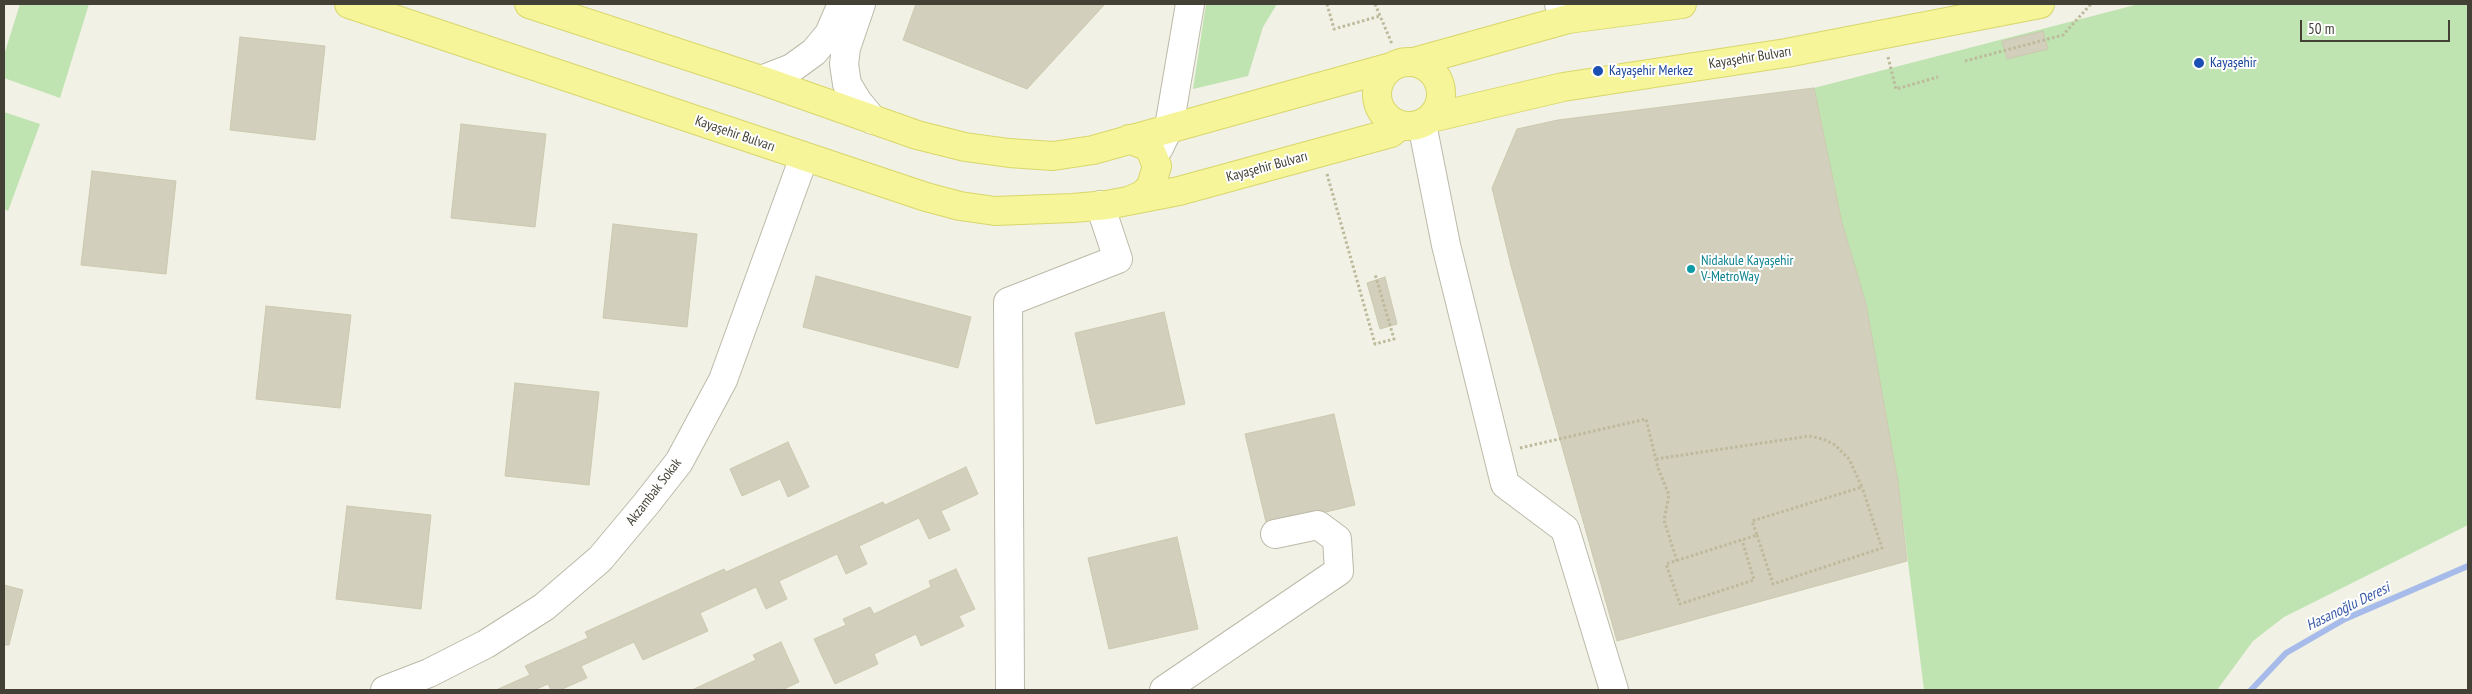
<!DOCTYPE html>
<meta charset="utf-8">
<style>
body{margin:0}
#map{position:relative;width:2472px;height:694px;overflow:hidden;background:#f1f1e5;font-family:"PT Sans Narrow",sans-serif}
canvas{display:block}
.frame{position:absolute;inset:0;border:5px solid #434135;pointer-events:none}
.scale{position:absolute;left:2300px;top:20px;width:150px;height:22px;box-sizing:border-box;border:2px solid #434135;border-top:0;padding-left:6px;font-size:15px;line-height:18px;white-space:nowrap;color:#434135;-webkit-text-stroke:4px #fff;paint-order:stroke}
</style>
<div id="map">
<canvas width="2472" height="694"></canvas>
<div class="frame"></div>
<div class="scale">50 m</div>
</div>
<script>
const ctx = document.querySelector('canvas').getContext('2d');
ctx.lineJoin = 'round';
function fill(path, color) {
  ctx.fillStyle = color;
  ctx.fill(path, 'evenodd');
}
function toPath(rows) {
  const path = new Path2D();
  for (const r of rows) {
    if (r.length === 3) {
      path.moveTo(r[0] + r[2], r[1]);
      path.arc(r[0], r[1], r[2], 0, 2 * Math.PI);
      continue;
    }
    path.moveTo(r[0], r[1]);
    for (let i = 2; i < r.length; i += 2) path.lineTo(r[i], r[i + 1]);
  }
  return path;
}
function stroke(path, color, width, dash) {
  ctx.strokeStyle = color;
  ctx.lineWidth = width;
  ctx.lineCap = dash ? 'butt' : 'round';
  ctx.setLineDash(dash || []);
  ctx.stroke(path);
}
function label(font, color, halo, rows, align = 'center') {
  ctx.font = font + ' "PT Sans Narrow",sans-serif';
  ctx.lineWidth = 4;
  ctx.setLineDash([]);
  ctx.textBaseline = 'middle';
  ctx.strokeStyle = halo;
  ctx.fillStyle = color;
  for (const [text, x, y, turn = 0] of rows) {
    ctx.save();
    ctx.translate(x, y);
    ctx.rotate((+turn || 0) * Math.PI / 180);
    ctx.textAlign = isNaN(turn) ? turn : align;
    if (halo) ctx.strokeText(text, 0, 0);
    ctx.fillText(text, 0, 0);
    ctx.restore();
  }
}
const green = toPath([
 [20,4,89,4,60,98,4,78,4,55],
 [1206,4,1277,4,1263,27,1248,76,1193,89],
 [2139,4,2468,4,2468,525,2284,617,2253,641,2217,690,1924,690,1898,482,1866,304,1842,223,1814,88],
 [4,112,40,124,8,211,4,209]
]);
const stream = toPath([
 [2251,690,2286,653,2345,619,2468,566]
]);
const building = toPath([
 [916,4,1105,4,1027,89,903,40,916,4],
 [2043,31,2048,49,2007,59,2002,41,2043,31],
 [240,37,325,46,315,140,230,130,240,37],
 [1814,88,1842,223,1866,304,1898,482,1907,561,1617,641,1511,266,1492,188,1517,129,1558,120,1814,88],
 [461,124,546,134,535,227,451,218,461,124],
 [92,171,176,181,166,274,81,265,92,171],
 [613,224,697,234,687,327,603,318,613,224],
 [816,276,971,317,958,368,803,327,816,276],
 [1385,277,1397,324,1380,329,1367,283,1385,277],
 [266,306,351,315,340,408,256,399,266,306],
 [1164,312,1185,404,1096,424,1075,333,1164,312],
 [515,383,599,392,589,485,505,476,515,383],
 [1334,414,1355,505,1326,512,1315,510,1266,522,1245,434,1334,414],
 [788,442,809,487,788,497,780,479,742,496,730,469,788,442],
 [966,467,978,494,941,511,950,530,929,539,919,518,859,546,867,564,846,574,837,554,779,581,787,599,766,609,756,587,700,613,708,631,643,660,634,642,581,666,587,678,560,690,551,690,548,684,534,690,496,690,530,675,525,666,588,638,585,632,724,569,726,572,883,502,885,505,966,467],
 [347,506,431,515,421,609,336,599,347,506],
 [1177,537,1198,629,1109,649,1088,558,1177,537],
 [956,569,975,609,959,616,964,626,921,646,916,634,874,654,878,664,835,684,814,639,846,625,843,619,870,607,874,614,931,587,929,581,956,569],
 [4,585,23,590,9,645,4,645,4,585],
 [781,642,799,682,782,690,692,690,756,660,753,655,781,642]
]);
const path = toPath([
 [1327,4,1334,29,1380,16],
 [1375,4,1392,44],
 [1888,57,1896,89,1938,77],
 [1965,61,2063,35,2091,4],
 [1327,174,1375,344,1394,339,1375,274],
 [1520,448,1646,419,1658,468,1669,495,1664,520,1677,561],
 [1656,459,1809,436,1823,439,1835,445,1849,459,1862,487,1752,521,1757,535,1666,564,1680,604,1754,580,1742,540],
 [1757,535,1773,584,1882,548,1862,487]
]);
const minor = toPath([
 [861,4,846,48,844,64,847,84,858,102,873,120],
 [1559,4,1568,19],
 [761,80,792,68,814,52,829,34,842,4],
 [1422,124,1446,245,1505,484,1565,529,1614,690],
 [1159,148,1169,127,1190,4],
 [385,690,429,673,486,644,544,607,600,559,646,504,679,462,723,380,804,157],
 [1010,690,1008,302,1118,259,1100,205],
 [1164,690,1339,571,1337,539,1318,525,1275,534]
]);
const major = toPath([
 [349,4,926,197,960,206,995,211,1073,208,1107,205,1179,191,1391,133,1400,126],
 [529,4,761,80,917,135,965,147,1009,153,1053,156,1093,150,1391,67],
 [1409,94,32],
 [1414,62,1568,19,1682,4],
 [1431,118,1563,87,1786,53,2040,4],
 [1129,139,1149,147,1157,166,1151,186,1144,194,1131,200]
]);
const markers = [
 [2199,63,6,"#1a4fb4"],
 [1598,71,6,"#1a4fb4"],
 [1691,269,5,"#0f9aa8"]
];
const streetNames = [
 ["Kayaşehir Bulvarı",1750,58,-9],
 ["Kayaşehir Bulvarı",735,134,19],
 ["Kayaşehir Bulvarı",1267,167,-15],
 ["Akzambak Sokak",654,492,-52]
];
const transitNames = [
 ["Kayaşehir",2210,63],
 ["Kayaşehir Merkez",1609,71]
];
const cultureNames = [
 ["Nidakule Kayaşehir",1701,261],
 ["V-MetroWay",1701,277]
];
const waterNames = [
 ["Hasanoğlu Deresi",2348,607,-26]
];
fill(green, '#bfe3b1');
stroke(stream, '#a6bbea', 6);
fill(building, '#d2cfbc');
stroke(building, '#ccc9af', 1);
stroke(minor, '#bcbaa9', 30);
stroke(major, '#d9d76b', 30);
stroke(path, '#bcba9b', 3, [2.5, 2.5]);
stroke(minor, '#fff', 28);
stroke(major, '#f6f599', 28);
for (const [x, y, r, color] of markers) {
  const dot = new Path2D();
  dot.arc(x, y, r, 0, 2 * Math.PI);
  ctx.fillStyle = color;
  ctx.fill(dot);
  stroke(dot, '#fff', 2);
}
label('14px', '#434135', '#fff', streetNames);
label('14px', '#164399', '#fff', transitNames, 'left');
label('14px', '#0d838f', '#fff', cultureNames, 'left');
label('italic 15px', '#3759a6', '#fff', waterNames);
</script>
